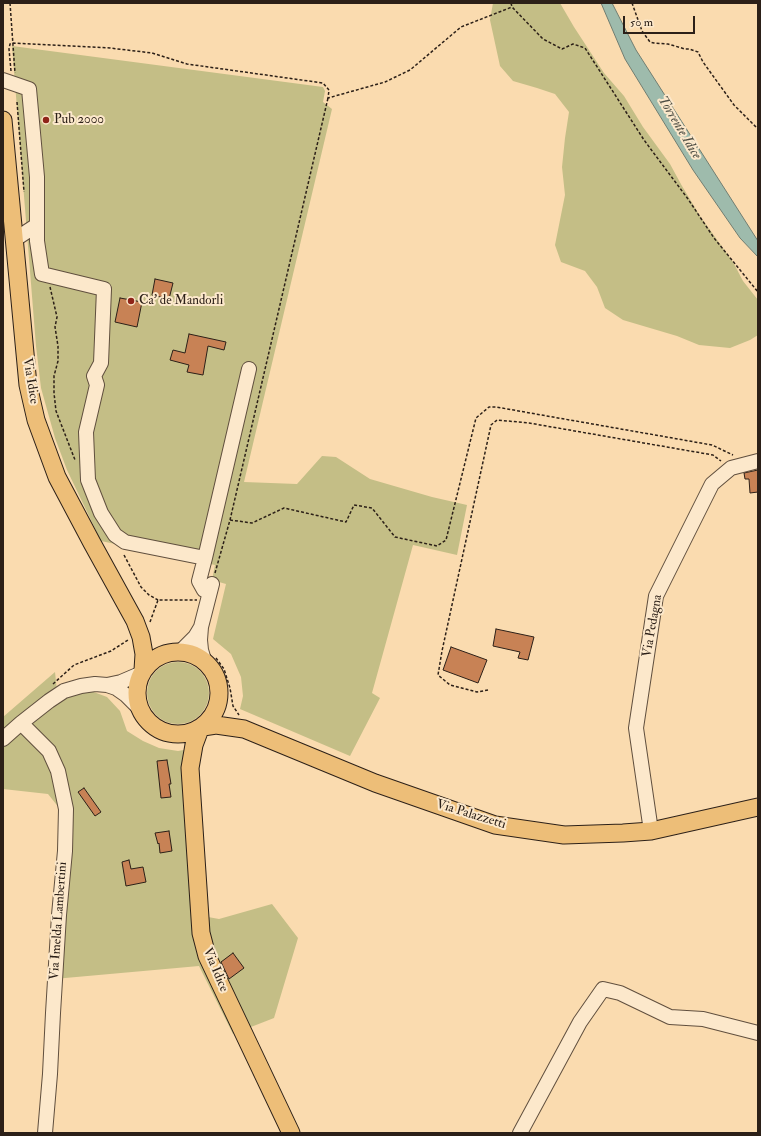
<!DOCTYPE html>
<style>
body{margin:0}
#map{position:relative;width:761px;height:1136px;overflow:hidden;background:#fadbaf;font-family:"IM FELL Double Pica",serif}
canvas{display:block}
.frame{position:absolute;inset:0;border:4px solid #2c2018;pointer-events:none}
.scale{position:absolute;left:623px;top:16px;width:72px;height:18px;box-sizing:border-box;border:2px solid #2c2018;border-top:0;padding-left:5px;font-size:12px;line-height:14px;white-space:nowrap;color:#2c2018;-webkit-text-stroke:3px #fce8cb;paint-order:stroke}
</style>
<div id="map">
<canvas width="761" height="1136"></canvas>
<div class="frame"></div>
<div class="scale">50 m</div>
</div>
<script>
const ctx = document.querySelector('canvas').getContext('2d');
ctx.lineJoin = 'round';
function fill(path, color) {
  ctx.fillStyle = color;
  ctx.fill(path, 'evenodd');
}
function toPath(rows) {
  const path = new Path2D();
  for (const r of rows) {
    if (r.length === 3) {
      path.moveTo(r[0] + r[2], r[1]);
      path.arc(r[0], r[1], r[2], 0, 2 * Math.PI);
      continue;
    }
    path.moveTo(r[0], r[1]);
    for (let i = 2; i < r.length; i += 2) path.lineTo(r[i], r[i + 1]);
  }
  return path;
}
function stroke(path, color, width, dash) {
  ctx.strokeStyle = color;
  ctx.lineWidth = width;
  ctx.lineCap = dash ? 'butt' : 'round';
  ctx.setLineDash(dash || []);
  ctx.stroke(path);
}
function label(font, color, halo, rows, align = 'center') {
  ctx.font = font + ' "IM FELL Double Pica",serif';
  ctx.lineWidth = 4;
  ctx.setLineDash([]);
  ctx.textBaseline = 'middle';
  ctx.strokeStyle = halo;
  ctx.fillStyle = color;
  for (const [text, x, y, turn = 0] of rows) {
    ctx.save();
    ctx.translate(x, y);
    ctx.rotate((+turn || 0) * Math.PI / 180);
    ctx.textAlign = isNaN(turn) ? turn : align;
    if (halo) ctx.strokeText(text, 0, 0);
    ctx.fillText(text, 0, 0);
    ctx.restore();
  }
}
const green = toPath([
 [493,3,560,3,574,27,604,73,624,96,643,127,670,164,682,186,700,216,733,262,743,281,758,300,758,335,750,340,730,348,699,345,677,336,623,320,605,308,597,287,585,271,561,262,555,245,565,195,562,167,565,138,569,112,555,94,537,88,513,81,500,66,490,20],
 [12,46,323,87,325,91,323,102,332,109,244,482,297,484,322,456,336,457,370,479,432,497,467,505,457,555,413,545,372,693,380,698,350,756,240,709,243,696,241,677,231,654,213,639,226,584,212,580,215,565,101,541,67,470,55,438,41,388,36,346],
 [178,693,31],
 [55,672,57,691,91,691,107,697,120,711,127,731,143,741,159,748,178,751,201,747,199,771,201,803,208,917,219,919,272,904,298,938,274,1018,233,1034,199,966,54,979,64,814,48,794,3,789,3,717]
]);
const water = toPath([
 [601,3,612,3,636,50,758,241,758,257,740,238,693,170,625,59,601,3]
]);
const building = toPath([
 [155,279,173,283,169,299,152,295,155,279],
 [120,298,142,302,137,327,115,322,120,298],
 [189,334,226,342,224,350,208,346,203,375,187,372,189,365,170,360,173,350,185,353,189,334],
 [758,470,758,492,750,493,749,479,745,479,744,473,758,470],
 [496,629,534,637,528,660,518,658,520,652,493,646,496,629],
 [451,647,487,660,478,683,443,670,451,647],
 [167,760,171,784,169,784,171,797,161,798,157,761,167,760],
 [84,788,101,812,95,816,78,792,84,788],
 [169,831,172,851,160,853,159,843,158,844,155,833,169,831],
 [129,860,131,869,143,867,146,882,126,886,122,862,129,860],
 [233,953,244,968,229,979,221,962,233,953]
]);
const path = toPath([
 [10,3,15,73],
 [511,3,512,7,543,39,562,49,573,44,585,48,644,140,688,199,714,238,758,292],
 [632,3,642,31,650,42,654,43,668,44,685,49,689,49,698,52,703,62,734,105,758,129],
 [11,71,9,49,10,44,13,43,110,48,152,53,187,64,323,83,329,90,328,98,385,82,410,70,461,27,512,7],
 [17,102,24,192],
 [50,287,57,317,55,327,58,346,58,361,54,376,54,393,56,411,75,460],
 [230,520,252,523,284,508,346,522,354,505,372,508,395,537,437,546,446,540,476,418,489,407,496,407,712,445,733,455],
 [124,555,141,587,149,595,158,600],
 [215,573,230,520,328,98],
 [150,622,158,600,197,600],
 [216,658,224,669,230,688,233,706,239,715],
 [53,684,74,665,111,651,128,640],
 [488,690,477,692,450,685,438,675,442,651,491,425,497,420,529,423,713,455,721,461]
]);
const minor = toPath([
 [3,80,29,89,37,177,37,241,42,274,104,289,101,363,94,376,97,385,86,432,88,480,101,513,115,535,125,542,205,558,199,581,204,590,209,592],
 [14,240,37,225],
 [205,558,249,369],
 [179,653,195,637,201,627],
 [205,663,201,650,200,640,201,627,212,584],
 [107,685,116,688,126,695,139,708],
 [21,723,49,751,58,771,66,809,65,851,59,915,53,1013,50,1074,45,1133],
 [3,739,21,723,49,701,64,691,81,686,95,684,107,685,121,682,142,673],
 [651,831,636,728,656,596,712,484,731,468,758,461],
 [520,1133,580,1022,603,989,620,993,670,1017,703,1019,758,1033]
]);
const major = toPath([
 [3,120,28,385,36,420,57,477,92,543,135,621,141,637,144,654,143,670],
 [178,693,41],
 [203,727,216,725,244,729,375,783,495,825,564,835,623,833,651,831,758,807],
 [200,729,194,745,190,768,201,933,207,956,291,1133]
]);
const markers = [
 [46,120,4,"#8f2418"],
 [131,301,4,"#8f2418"]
];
const poiNames = [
 ["Pub 2000",54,120],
 ["Ca' de Mandorli",139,301]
];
const streetNames = [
 ["Via Idice",30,381,81],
 ["Via Pedagna",653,626,-80],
 ["Via Palazzetti",471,815,17],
 ["Via Imelda Lambertini",59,921,-86],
 ["Via Idice",215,970,67]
];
const waterNames = [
 ["Torrente Idice",679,128,59]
];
fill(green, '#c4be86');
fill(water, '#9ebbac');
stroke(water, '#707d71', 1);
fill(building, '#c88255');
stroke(building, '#2c2018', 1);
stroke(minor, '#604f3e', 16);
stroke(major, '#2c2018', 19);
stroke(path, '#2c2018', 1.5, [3, 2]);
stroke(minor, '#fce8cb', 14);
stroke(major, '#edbe78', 17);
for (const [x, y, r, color] of markers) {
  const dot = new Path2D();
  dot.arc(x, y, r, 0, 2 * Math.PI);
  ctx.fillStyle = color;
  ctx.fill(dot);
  stroke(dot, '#fce8cb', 1.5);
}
label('13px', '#2c2018', '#fce8cb', poiNames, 'left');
label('13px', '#2c2018', '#fce8cb', streetNames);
label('italic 14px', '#4e4e44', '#fce8cb', waterNames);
</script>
